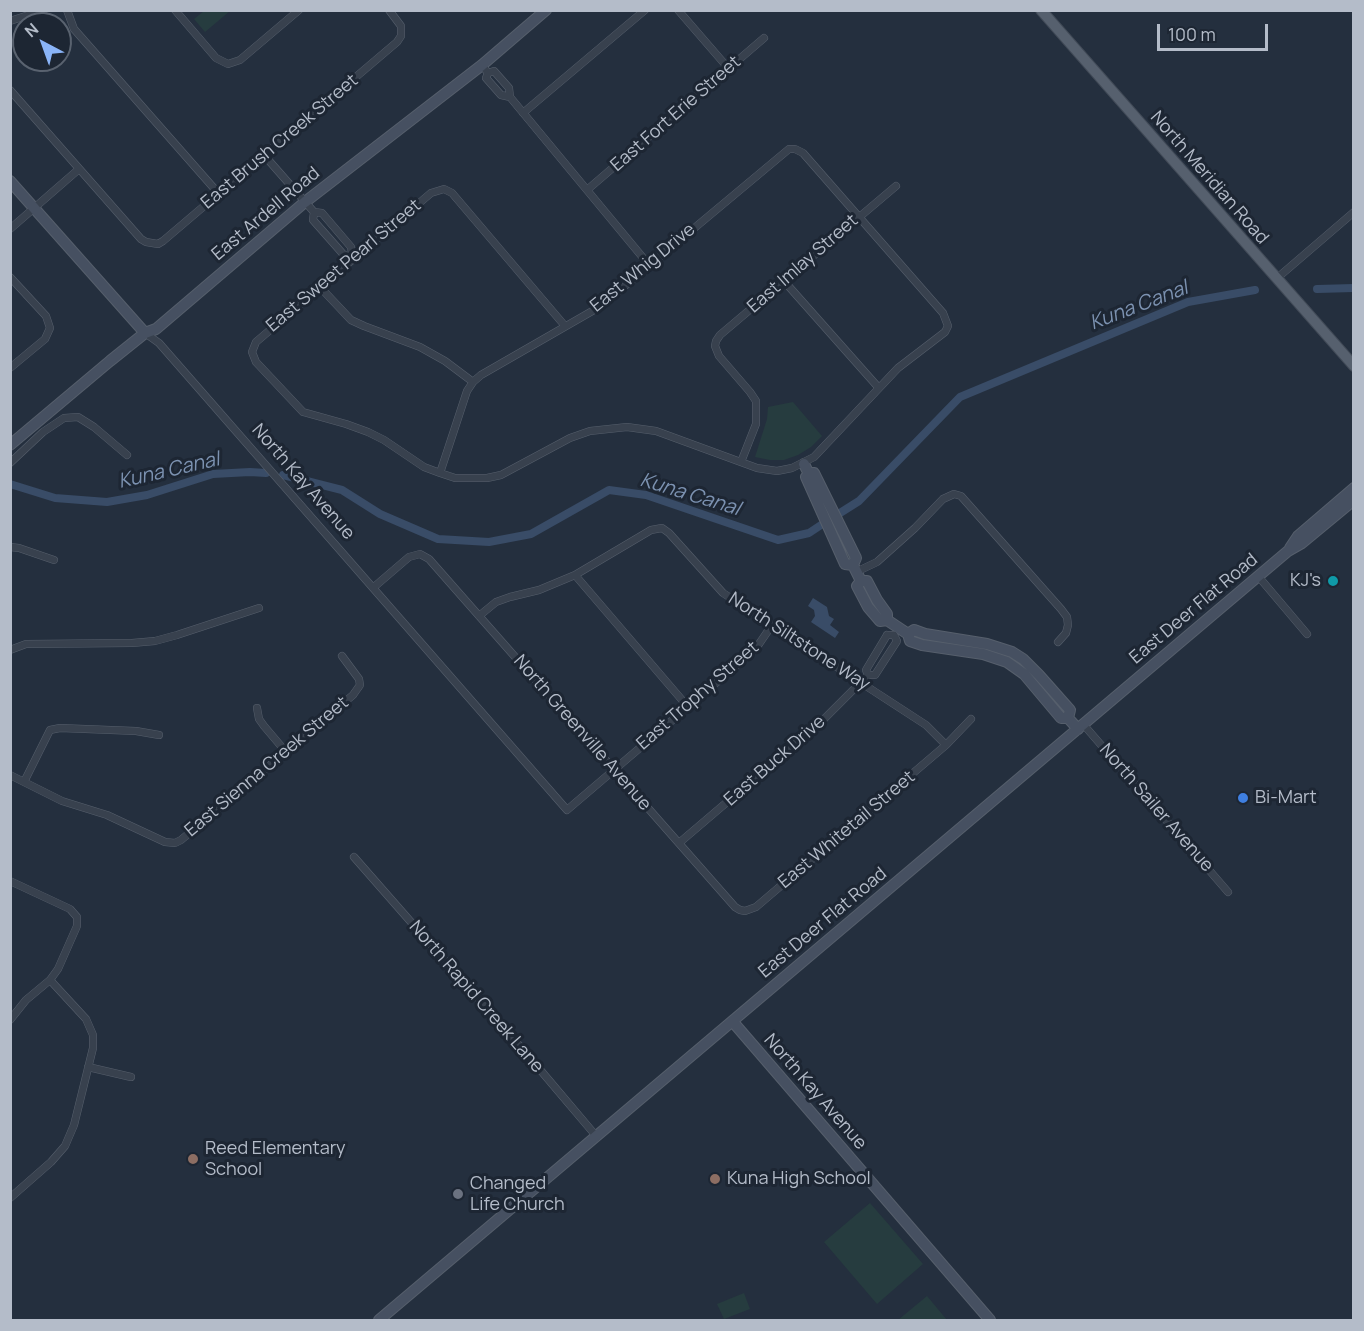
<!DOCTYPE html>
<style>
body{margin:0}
#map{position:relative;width:1364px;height:1331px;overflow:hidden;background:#242f3e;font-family:Manrope,sans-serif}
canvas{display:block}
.frame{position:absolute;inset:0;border:12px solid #b4bcc9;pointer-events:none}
.north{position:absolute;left:12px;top:12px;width:60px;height:60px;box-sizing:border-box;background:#1d2633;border:2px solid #59626f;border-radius:50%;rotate:319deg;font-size:16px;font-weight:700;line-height:24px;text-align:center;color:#b4bcc9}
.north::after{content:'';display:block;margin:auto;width:21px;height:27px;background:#8ab4f8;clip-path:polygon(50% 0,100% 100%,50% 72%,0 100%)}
.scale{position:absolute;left:1157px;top:24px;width:111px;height:27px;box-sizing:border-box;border:3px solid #b4bcc9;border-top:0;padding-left:8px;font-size:18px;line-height:21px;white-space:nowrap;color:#b4bcc9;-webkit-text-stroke:4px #1d2633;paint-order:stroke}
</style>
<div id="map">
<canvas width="1364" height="1331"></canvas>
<div class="frame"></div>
<div class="north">N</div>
<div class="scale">100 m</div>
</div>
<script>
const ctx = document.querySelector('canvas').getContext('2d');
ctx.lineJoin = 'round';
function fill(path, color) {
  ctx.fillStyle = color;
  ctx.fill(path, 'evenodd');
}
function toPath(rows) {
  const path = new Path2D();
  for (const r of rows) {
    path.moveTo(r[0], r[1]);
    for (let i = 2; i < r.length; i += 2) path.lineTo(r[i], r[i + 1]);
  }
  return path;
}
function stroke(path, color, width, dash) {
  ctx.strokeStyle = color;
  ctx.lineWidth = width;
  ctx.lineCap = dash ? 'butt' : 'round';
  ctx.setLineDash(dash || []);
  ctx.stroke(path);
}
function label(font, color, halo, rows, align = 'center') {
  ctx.font = font + ' Manrope,sans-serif';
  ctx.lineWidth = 6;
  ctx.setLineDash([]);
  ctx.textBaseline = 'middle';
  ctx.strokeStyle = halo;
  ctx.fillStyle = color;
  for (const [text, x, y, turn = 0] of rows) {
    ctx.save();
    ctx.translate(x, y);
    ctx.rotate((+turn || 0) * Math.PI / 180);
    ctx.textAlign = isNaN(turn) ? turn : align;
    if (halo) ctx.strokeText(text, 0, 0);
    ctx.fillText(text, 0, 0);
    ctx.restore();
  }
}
const green = toPath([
 [204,11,204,10,230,11,205,32,194,19],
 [793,402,822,436,811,447,798,455,784,460,770,460,755,457,767,419,768,407],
 [870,1203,923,1264,877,1304,824,1242],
 [744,1293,750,1309,724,1319,717,1304],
 [927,1296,947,1320,898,1320]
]);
const water = toPath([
 [813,598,827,607,829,616,834,619,830,625,839,632,835,638,811,622,815,616,814,610,808,606]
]);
const canal = toPath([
 [1317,289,1354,288],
 [283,475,342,490,380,514,438,539,489,542,531,534,609,490,646,495,778,540,809,533,821,525],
 [10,484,55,498,107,502,147,495,213,474,250,472,266,473],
 [840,513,859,501,960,397,1188,302,1255,290]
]);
const street = toPath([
 [67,10,74,29,219,194],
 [175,10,216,58,228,64,240,60,299,10],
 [678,10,729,69],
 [10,21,44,10],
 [482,65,488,73,486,78,501,95,510,97,509,88,494,71,488,73],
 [10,90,141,239,146,242,158,244,163,241,397,42,401,36,401,26,389,10],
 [510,97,649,265],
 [523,113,645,10],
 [264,155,314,212],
 [587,190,764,38],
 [314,212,322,213,351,247,353,259,343,254,313,220,314,212],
 [10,229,79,169],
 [10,277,46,316,50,328,45,339,10,368],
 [1276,279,1354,212],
 [784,281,878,387],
 [320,287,351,320,364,326,420,347,445,361,473,382],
 [145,333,159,343,567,810,750,654,759,644,772,625],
 [741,462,756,424,756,401,750,392,719,356,715,346,716,341,720,335,896,186],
 [10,463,43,432,64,418,78,417,94,427,127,455],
 [440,473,467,391,473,382,481,375,601,306,789,149,795,149,803,153,943,313,948,326,945,332,898,368,814,457,792,468,777,471,757,468,656,431,627,427,590,431,570,438,501,475,487,478,455,478,440,473,424,467,384,440,368,432,346,424,303,412,256,362,252,352,256,342,431,193,444,189,452,193,565,326],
 [10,547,19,548,54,560],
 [856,572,877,562,915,528,943,499,954,494,961,496,1061,609,1067,617,1068,625,1066,633,1058,642],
 [575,575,688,707],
 [1258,576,1307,634],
 [374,587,409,557,420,554,429,559,735,907,740,910,745,911,756,907,946,745,971,719],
 [479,616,496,602,510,597,539,590,575,575,651,530,662,528,669,533,723,593,926,725,946,745],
 [887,635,894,635,897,641,875,675,868,675,866,670,887,635],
 [10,650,26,644,132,643,155,641,177,635,259,608],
 [257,708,259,719,264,726,286,752],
 [1083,724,1228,892],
 [10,775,62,801,107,815,165,842,175,843,181,840,353,695,360,685,359,679,342,656],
 [24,782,50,730,60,728,136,731,159,735],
 [679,843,821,722,868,675],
 [354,857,531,1059,597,1137],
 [10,881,70,909,77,917,77,926,58,969,50,980,26,1000,10,1020],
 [88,1067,131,1077],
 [10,1198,51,1162,65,1146,74,1125,93,1048,93,1035,86,1019,50,980]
]);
const secondary = toPath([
 [10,181,145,333],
 [10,445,110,361,145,333,156,329,305,202,482,65,546,10],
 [804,464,809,474,806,477,845,564,853,565,861,581,867,581,877,600,887,614,887,620],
 [809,474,814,473,856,558,853,565],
 [1290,548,1298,536,1354,488],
 [861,581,857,586,868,607,880,621,887,620,908,634,910,641,922,645,983,654,1007,662,1024,674,1061,718,1068,718,1078,729],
 [908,634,914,630,925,634,987,644,1012,652,1023,659,1039,675,1070,710,1068,718],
 [733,1022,990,1320],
 [379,1320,1288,551,1302,543,1354,500]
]);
const primary = toPath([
 [1041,10,1354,366]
]);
const markers = [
 [1333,581,6,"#0f9aa8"],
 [1243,798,6,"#3f7fe0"],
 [193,1159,6,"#8d6e63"],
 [715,1179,6,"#8d6e63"],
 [458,1194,6,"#6b7280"]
];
const streetNames = [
 ["East Fort Erie Street",676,114,-41],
 ["East Brush Creek Street",280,142,-40],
 ["North Meridian Road",1209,178,49],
 ["East Ardell Road",266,214,-40],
 ["East Imlay Street",803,264,-41],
 ["East Sweet Pearl Street",344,266,-40],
 ["East Whig Drive",643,268,-39],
 ["North Kay Avenue",303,482,49],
 ["East Deer Flat Road",1194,609,-40],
 ["North Siltstone Way",799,642,33],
 ["East Trophy Street",698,696,-41],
 ["North Greenville Avenue",582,733,49],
 ["East Buck Drive",775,761,-41],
 ["East Sienna Creek Street",267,767,-40],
 ["North Sailer Avenue",1156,808,49],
 ["East Whitetail Street",847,830,-40],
 ["East Deer Flat Road",823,923,-40],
 ["North Rapid Creek Lane",476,997,49],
 ["North Kay Avenue",815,1092,49]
];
const poiNames = [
 ["KJ's",1321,581,"right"],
 ["Bi-Mart",1255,798],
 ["Reed Elementary",205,1149],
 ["School",205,1170],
 ["Kuna High School",727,1179],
 ["Changed",470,1184],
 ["Life Church",470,1205]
];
const waterNames = [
 ["Kuna Canal",1139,306,-21],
 ["Kuna Canal",169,471,-13],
 ["Kuna Canal",690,495,17]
];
fill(green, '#263c3f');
fill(water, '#394c67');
stroke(canal, '#394c67', 8);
stroke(street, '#565f6c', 8);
stroke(secondary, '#565f6c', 12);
stroke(primary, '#414a57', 12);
stroke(street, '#38414e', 7);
stroke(secondary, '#465061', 10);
stroke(primary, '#56606e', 10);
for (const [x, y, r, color] of markers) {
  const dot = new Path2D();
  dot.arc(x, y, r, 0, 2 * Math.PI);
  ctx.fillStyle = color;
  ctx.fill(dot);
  stroke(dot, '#1d2633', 2);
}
label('18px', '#b4bcc9', '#1d2633', streetNames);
label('18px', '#b4bcc9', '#1d2633', poiNames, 'left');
label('italic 20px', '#7c92b1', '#1d2633', waterNames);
</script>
